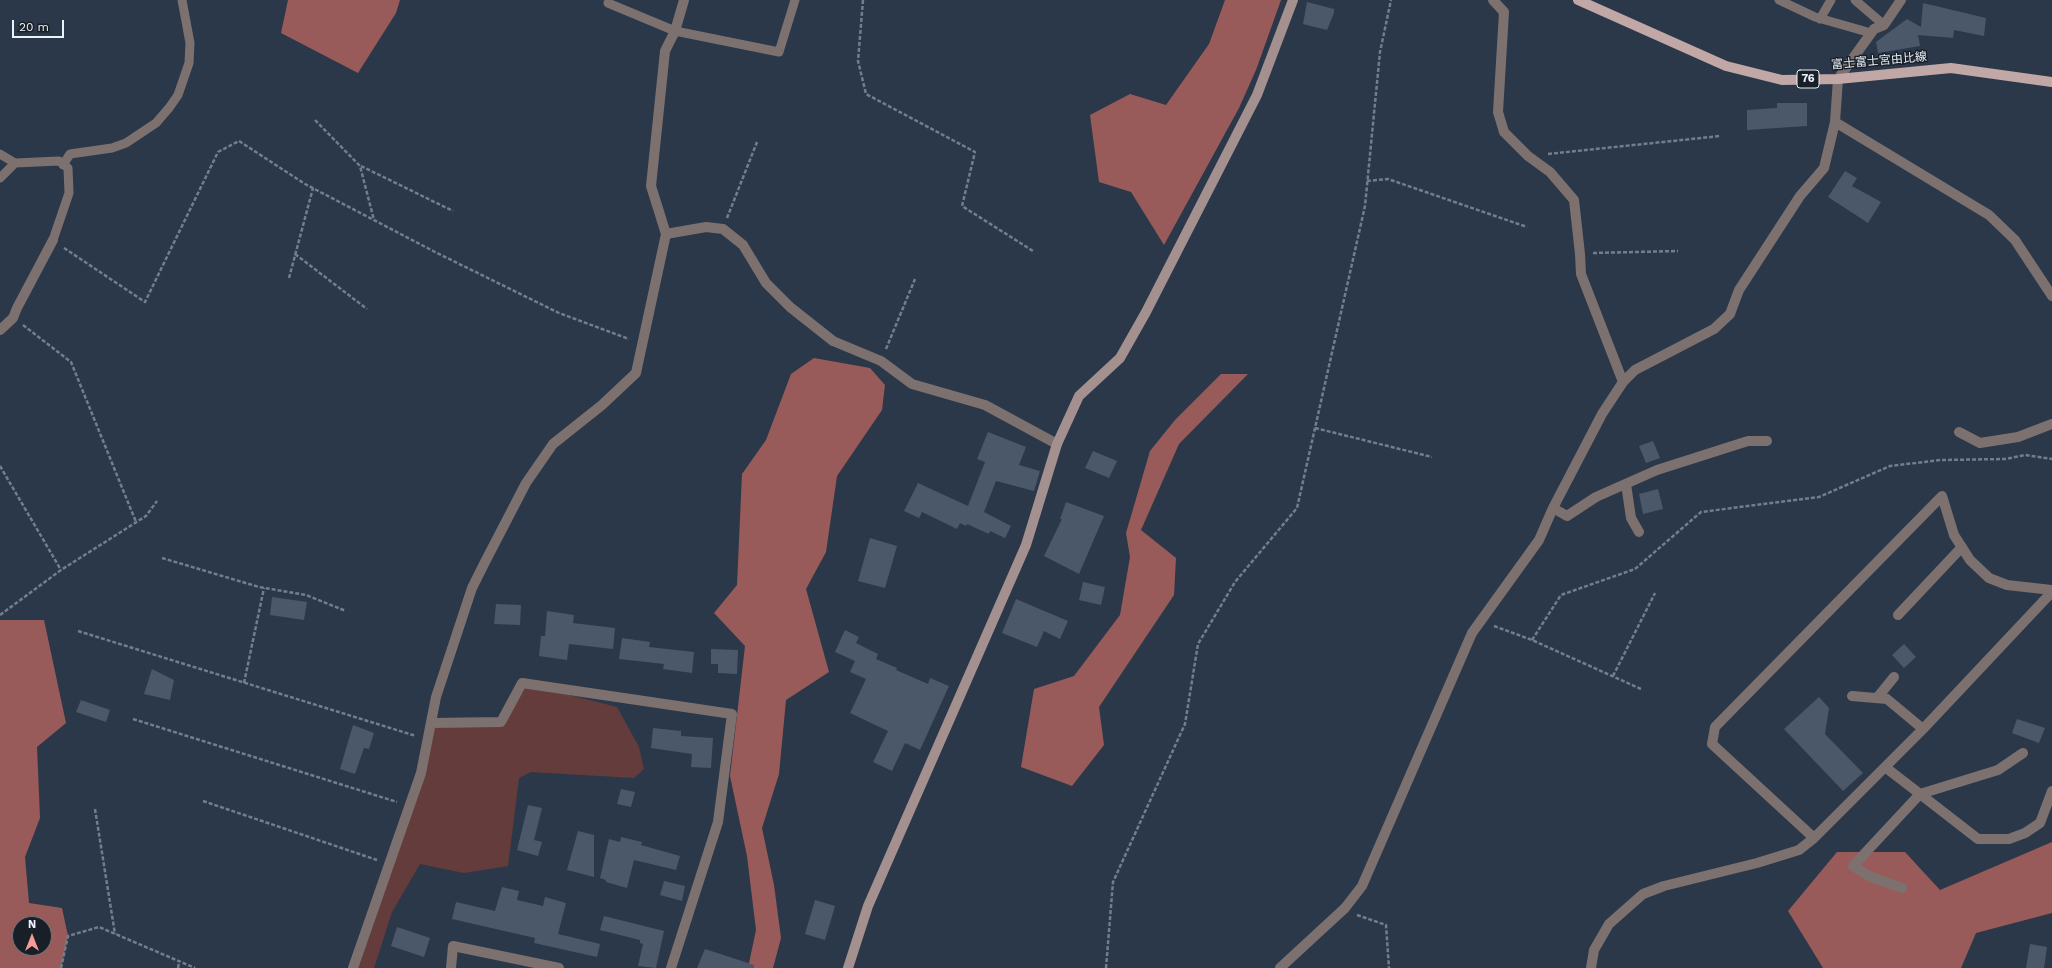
<!DOCTYPE html>
<meta charset="utf-8">
<style>
body{margin:0}
#map{position:relative;width:2052px;height:968px;overflow:hidden;background:#2b3849;font-family:"Work Sans",sans-serif}
canvas{display:block}
.north{position:absolute;left:12px;top:916px;width:40px;height:40px;box-sizing:border-box;background:#191f27;border:1px solid #6d737d;border-radius:50%;rotate:0deg;font-size:11px;font-weight:700;line-height:16px;text-align:center;color:#eaf2fd}
.north::after{content:'';display:block;margin:auto;width:14px;height:18px;background:#f59b9a;clip-path:polygon(50% 0,100% 100%,50% 72%,0 100%)}
.scale{position:absolute;left:12px;top:20px;width:52px;height:18px;box-sizing:border-box;border:2px solid #eaf2fd;border-top:0;padding-left:5px;font-size:12px;line-height:14px;white-space:nowrap;color:#eaf2fd;-webkit-text-stroke:3px #191f27;paint-order:stroke}
</style>
<div id="map">
<canvas width="2052" height="968"></canvas>
<div class="north">N</div>
<div class="scale">20 m</div>
</div>
<script>
const ctx = document.querySelector('canvas').getContext('2d');
ctx.lineJoin = 'round';
function fill(path, color) {
  ctx.fillStyle = color;
  ctx.fill(path, 'evenodd');
}
function toPath(rows) {
  const path = new Path2D();
  for (const r of rows) {
    path.moveTo(r[0], r[1]);
    for (let i = 2; i < r.length; i += 2) path.lineTo(r[i], r[i + 1]);
  }
  return path;
}
function stroke(path, color, width, dash) {
  ctx.strokeStyle = color;
  ctx.lineWidth = width;
  ctx.lineCap = dash ? 'butt' : 'round';
  ctx.setLineDash(dash || []);
  ctx.stroke(path);
}
function label(font, color, halo, rows, align = 'center') {
  ctx.font = font + ' "Work Sans","Noto Sans JP",sans-serif';
  ctx.lineWidth = 3;
  ctx.setLineDash([]);
  ctx.textBaseline = 'middle';
  ctx.strokeStyle = halo;
  ctx.fillStyle = color;
  for (const [text, x, y, turn = 0] of rows) {
    ctx.save();
    ctx.translate(x, y);
    ctx.rotate((+turn || 0) * Math.PI / 180);
    ctx.textAlign = isNaN(turn) ? turn : align;
    if (halo) ctx.strokeText(text, 0, 0);
    ctx.fillText(text, 0, 0);
    ctx.restore();
  }
}
const green = toPath([
 [522,683,617,707,639,747,644,769,634,778,531,772,519,778,508,866,464,873,420,864,392,912,374,968,353,968,405,818,430,728,505,720]
]);
const forest = toPath([
 [288,0,400,0,396,13,358,73,281,33],
 [1225,0,1281,0,1256,70,1239,108,1164,245,1131,192,1099,182,1090,115,1130,94,1166,105,1209,44],
 [814,358,870,368,885,385,882,410,837,476,826,552,806,589,829,672,786,700,779,774,762,828,774,885,781,938,773,968,748,968,756,930,747,856,730,776,745,646,714,613,737,585,742,474,766,440,791,374],
 [1221,374,1248,374,1179,444,1141,530,1176,558,1174,595,1099,707,1104,745,1072,786,1021,767,1034,689,1074,676,1120,615,1130,557,1126,533,1150,451,1175,420],
 [0,620,44,620,66,723,37,747,40,818,25,857,29,903,62,908,68,936,61,968,0,968],
 [20,924,44,924,44,948,20,948],
 [2052,842,2052,913,1976,933,1961,968,1823,968,1788,911,1837,852,1905,852,1940,890]
]);
const building = toPath([
 [1307,2,1334,9,1334,13,1327,30,1303,24],
 [1923,3,1986,18,1984,36,1954,30,1953,38,1918,35,1920,46,1878,53,1876,42,1907,19,1921,27],
 [1777,103,1807,103,1807,126,1747,130,1747,110,1777,108],
 [1845,171,1857,178,1852,186,1881,202,1868,223,1828,197],
 [988,432,1026,447,1019,465,1040,471,1034,491,996,481,984,512,1011,526,1005,538,990,531,989,534,967,524,966,526,960,523,957,529,922,512,919,518,904,511,918,483,968,506,985,462,977,459],
 [1653,441,1660,458,1646,463,1639,446],
 [1093,451,1117,461,1109,478,1085,468],
 [1658,489,1663,509,1643,514,1639,494],
 [1066,502,1104,516,1079,574,1044,556,1062,519,1060,519],
 [870,538,897,546,885,588,858,581],
 [1083,582,1105,587,1101,605,1079,600],
 [272,597,307,602,304,620,270,615],
 [1016,599,1068,621,1060,639,1044,631,1037,647,1002,633],
 [496,604,521,605,520,625,494,624],
 [547,611,574,615,573,623,615,628,613,649,569,644,567,660,539,656,541,636,545,636],
 [845,630,859,637,856,643,878,654,876,659,897,668,896,670,928,684,930,678,949,686,920,750,905,743,892,771,873,762,888,731,850,713,866,679,850,672,855,661,835,652],
 [622,638,650,642,649,647,694,652,692,673,663,669,664,664,619,659],
 [1904,644,1916,657,1904,668,1892,655],
 [711,649,738,650,737,674,718,673,718,664,711,664],
 [152,669,174,680,170,700,144,694],
 [1819,697,1829,708,1825,734,1863,773,1843,791,1784,729],
 [81,700,110,710,106,722,76,712],
 [2017,719,2045,728,2039,743,2012,733],
 [353,725,374,733,369,749,364,748,355,774,340,769],
 [653,728,681,731,681,736,713,738,711,768,691,767,692,754,651,748],
 [621,789,635,792,631,807,617,804],
 [528,805,542,808,534,840,542,842,538,856,517,850],
 [578,831,594,835,594,877,567,870],
 [621,837,642,842,641,845,680,856,676,870,634,860,627,888,606,882,606,880,600,878,609,839,620,842],
 [664,881,685,886,682,901,660,895],
 [502,887,519,891,517,900,543,906,545,897,566,903,558,934,600,944,597,957,534,943,535,938,452,919,456,902,495,911],
 [815,900,835,906,825,940,805,934],
 [604,916,664,931,656,968,638,966,643,944,640,943,640,940,600,930],
 [397,927,430,938,424,957,391,946],
 [2030,944,2047,947,2044,968,2026,968],
 [705,949,754,965,754,968,697,968]
]);
const path = toPath([
 [863,0,858,61,866,94,975,152,962,206,1033,251],
 [315,120,360,166,374,220],
 [1548,154,1720,136],
 [361,166,453,211],
 [1367,181,1388,179,1527,227],
 [727,218,757,142],
 [64,248,145,302,218,152,239,141,305,184,435,252,559,313,629,339],
 [1593,253,1678,251],
 [295,254,367,309],
 [289,278,313,188],
 [23,325,71,362,136,522],
 [886,349,915,279],
 [1315,428,1432,457],
 [0,466,61,570],
 [162,558,259,587,306,595,346,611],
 [0,615,61,570,146,516,157,501],
 [1494,626,1532,640,1641,689],
 [78,631,416,736],
 [1532,640,1561,595,1635,569,1701,512,1819,497,1890,466,1941,460,2006,459,2025,455,2052,459],
 [1613,676,1655,593],
 [244,683,264,588],
 [133,719,397,802],
 [203,801,377,860],
 [95,809,115,934],
 [1357,915,1386,925,1389,968],
 [61,968,68,936,99,927,195,968],
 [178,968,179,963],
 [1106,968,1113,882,1185,724,1198,644,1235,582,1297,508,1365,206,1380,52,1391,0]
]);
const lane = toPath([
 [1779,0,1815,17,1871,33],
 [1855,0,1884,25],
 [608,3,675,31,779,52,795,0],
 [1820,19,1831,0],
 [0,154,15,163,59,161,68,168,69,193,53,240],
 [63,165,70,154,112,148,126,143,156,123,169,108,178,95,189,63,190,43,182,0],
 [0,178,15,163]
]);
const street = toPath([
 [1493,0,1504,12,1498,112,1504,132,1528,156,1550,172,1574,200,1580,254,1581,274,1623,382],
 [1835,122,1989,215,2015,240,2052,296],
 [666,234,706,227,723,229,743,245,766,283,790,307,833,341,881,361,912,384,985,405,1057,444],
 [0,330,13,318,17,308,53,240],
 [1959,432,1980,443,2018,437,2052,424],
 [1626,484,1631,518,1639,532],
 [1553,508,1567,516,1596,497,1657,470,1748,441,1767,441],
 [1898,615,1962,547],
 [1852,696,1887,699,1923,729],
 [1877,698,1894,677],
 [431,723,501,722,522,683,732,714,718,822,671,968],
 [1885,767,1920,794,1998,770,2023,753],
 [1814,838,1712,744,1715,727,1942,496,1954,535,1970,560,1989,578,2007,585,2052,590],
 [1902,888,1871,877,1853,866,1920,794,1978,839,2009,839,2025,833,2040,823,2052,791],
 [353,968,421,773,436,697,472,588,485,562,526,483,553,444,602,405,636,373,666,234,651,186,665,51,675,31,684,0],
 [451,968,453,946,559,968],
 [1280,968,1345,908,1362,886,1472,633,1539,540,1553,508,1602,414,1623,382,1635,370,1714,329,1730,314,1739,290,1800,196,1824,168,1835,122,1838,79,1874,29,1884,25,1901,0],
 [1591,968,1594,950,1609,924,1643,894,1664,886,1757,863,1799,850,1814,838,1923,729,2052,592]
]);
const secondary = toPath([
 [848,968,868,906,1026,545,1057,444,1079,396,1120,358,1146,312,1257,95,1293,0]
]);
const primary = toPath([
 [1578,0,1726,66,1782,80,1838,79,1951,68,2052,82]
]);
const shields = [
 [1808,79,22]
];
const shieldNames = [
 ["76",1808,79]
];
const streetNames = [
 ["富士富士宮由比線",1879,61,-5]
];
fill(green, '#653c3c');
fill(forest, '#995b5a');
fill(building, '#4a586a');
stroke(path, '#737e8d', 2.5, [4, 2]);
stroke(lane, '#7d7170', 9);
stroke(street, '#7d7170', 10);
stroke(secondary, '#a4908f', 10);
stroke(primary, '#c1a8a7', 10);
for (const [x, y, w] of shields) {
  const box = new Path2D();
  box.roundRect(x - w / 2, y - 9, w, 18, 3);
  ctx.fillStyle = '#191f27';
  ctx.fill(box);
  stroke(box, '#eaf2fd', 1);
}
label('bold 11px', '#eaf2fd', null, shieldNames);
label('12px', '#eaf2fd', '#191f27', streetNames);
</script>
